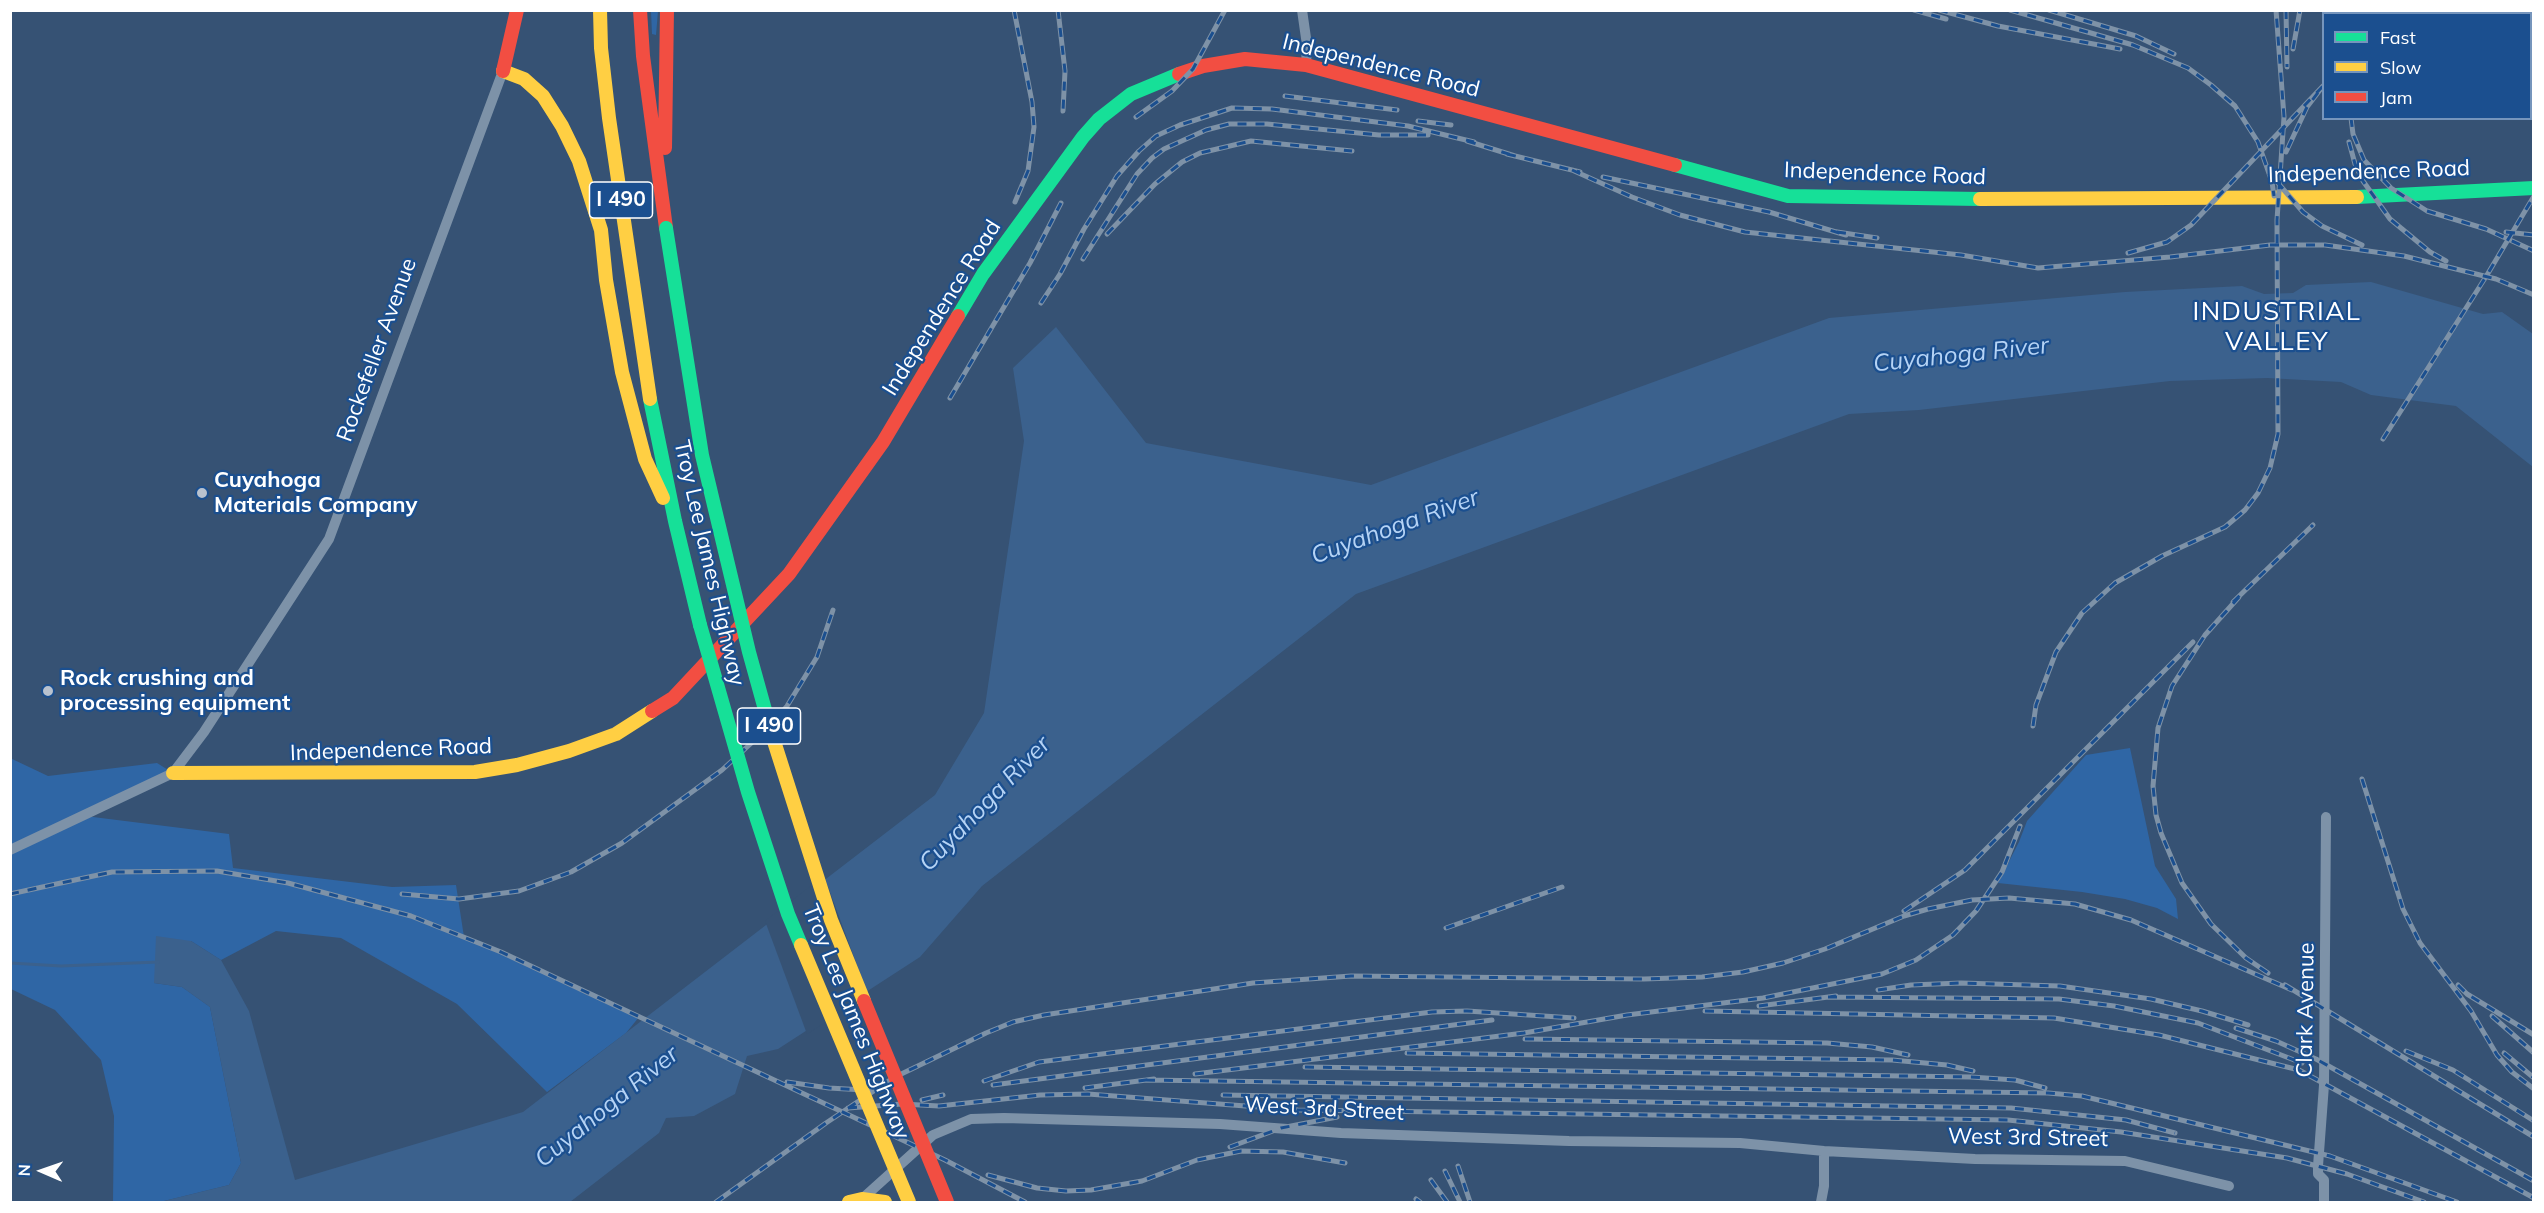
<!DOCTYPE html>
<style>
body{margin:0}
#map{position:relative;width:2544px;height:1213px;overflow:hidden;background:#365274;font-family:Mulish,sans-serif}
canvas{display:block}
.frame{position:absolute;inset:0;border:12px solid #fff;pointer-events:none}
.legend{position:absolute;left:2322px;top:12px;width:210px;height:108px;box-sizing:border-box;background:#1b4f8f;border:2px solid #7695bc;margin:0;padding:8px 10px;list-style:none;font-size:18px;color:#fff}
.legend li{display:flex;align-items:center;gap:12px;height:30px}
.legend b{width:30px;border:2px solid #7695bc}
.north{position:absolute;left:12px;top:1141px;width:60px;height:60px;-webkit-text-stroke:4px #1b4f8f;paint-order:stroke;rotate:272deg;font-size:16px;font-weight:700;line-height:24px;text-align:center;color:#fff}
.north::after{content:'';display:block;margin:auto;width:21px;height:27px;background:#fff;clip-path:polygon(50% 0,100% 100%,50% 72%,0 100%)}
</style>
<div id="map">
<canvas width="2544" height="1213"></canvas>
<div class="frame"></div>
<ul class="legend">
<li><b style="height:8px;background:#16e098"></b>Fast</li>
<li><b style="height:8px;background:#ffcf43"></b>Slow</li>
<li><b style="height:8px;background:#f24e42"></b>Jam</li>
</ul>
<div class="north">N</div>
</div>
<script>
const ctx = document.querySelector('canvas').getContext('2d');
ctx.lineJoin = 'round';
function fill(path, color) {
  ctx.fillStyle = color;
  ctx.fill(path, 'evenodd');
}
function toPath(rows) {
  const path = new Path2D();
  for (const r of rows) {
    path.moveTo(r[0], r[1]);
    for (let i = 2; i < r.length; i += 2) path.lineTo(r[i], r[i + 1]);
  }
  return path;
}
function stroke(path, color, width, dash) {
  ctx.strokeStyle = color;
  ctx.lineWidth = width;
  ctx.lineCap = dash ? 'butt' : 'round';
  ctx.setLineDash(dash || []);
  ctx.stroke(path);
}
function label(font, color, halo, rows, align = 'center') {
  ctx.font = font + ' Mulish,sans-serif';
  ctx.lineWidth = 4.5;
  ctx.setLineDash([]);
  ctx.textBaseline = 'middle';
  ctx.strokeStyle = halo;
  ctx.fillStyle = color;
  for (const [text, x, y, turn = 0] of rows) {
    ctx.save();
    ctx.translate(x, y);
    ctx.rotate((+turn || 0) * Math.PI / 180);
    ctx.textAlign = isNaN(turn) ? turn : align;
    if (halo) ctx.strokeText(text, 0, 0);
    ctx.fillText(text, 0, 0);
    ctx.restore();
  }
}
const green = toPath([
 [651,11,658,11,656,35,652,34],
 [2130,748,2155,866,2176,899,2178,919,2157,908,2125,899,2082,892,1998,883,2019,842,2027,821,2086,755],
 [10,758,48,776,157,763,173,773,85,816,229,834,233,868,392,887,456,885,464,937,639,1017,626,1033,547,1092,457,1004,341,938,276,931,221,960,191,941,154,983,182,987,210,1007,241,1163,229,1185,160,1202,113,1202,114,1116,101,1060,55,1010,11,989]
]);
const water = toPath([
 [2371,282,2483,314,2502,312,2533,334,2533,467,2456,406,2371,395,2341,382,2267,378,2170,381,1919,410,1849,414,1356,594,982,886,920,957,778,1049,747,1056,735,1094,694,1116,666,1118,659,1133,570,1202,160,1202,229,1185,241,1163,210,1007,182,987,154,983,156,936,191,941,221,960,249,1011,295,1180,523,1112,935,795,984,713,1024,441,1013,368,1056,327,1146,443,1371,485,1829,318,2125,292,2242,286,2264,294,2293,293,2306,285]
]);
const pier = toPath([
 [824,876,868,995,807,1034,765,921]
]);
const stream = toPath([
 [10,963,61,966,158,962]
]);
const street = toPath([
 [1302,10,1307,45,1306,65],
 [10,850,173,773,204,732,329,539,503,71],
 [862,1199,933,1135,971,1119,1004,1118,1220,1124,1341,1133,1569,1141,1740,1143,1824,1151,1975,1159,2125,1161,2229,1186],
 [1821,1202,1824,1186,1824,1151],
 [2324,1202,2324,1180,2318,1174,2318,1166,2324,1085,2326,817]
]);
const fast = toPath([
 [1675,165,1788,196,1980,199],
 [2357,197,2534,188],
 [958,316,983,274,1083,137,1099,119,1131,94,1179,74],
 [650,399,675,521,700,625]
]);
const slow = toPath([
 [600,10,601,48,609,118,650,399],
 [503,71,524,79,543,96,562,126,579,161,601,230,606,280,622,372,645,459,663,498],
 [1980,199,2357,197],
 [173,773,475,772,517,765,569,751,616,734,652,711],
 [849,1202,862,1199,885,1202]
]);
const jam = toPath([
 [640,10,643,56,666,228],
 [503,71,517,10],
 [1179,74,1203,66,1245,59,1306,65,1675,165],
 [665,148,667,10],
 [652,711,673,698,789,574,883,442,958,316]
]);
const rail = toPath([
 [1014,10,1032,102,1034,127,1028,171,1015,202],
 [1058,10,1065,71,1063,111],
 [1914,10,1946,19],
 [1939,10,1998,26,2120,49],
 [2010,10,2133,45,2188,68,2211,85,2235,106,2258,142,2272,182,2274,196],
 [2049,10,2136,36,2174,54],
 [2286,10,2287,67],
 [2350,14,2351,10],
 [2413,14,2417,10],
 [2293,49,2300,10],
 [1285,96,1397,110],
 [1136,117,1172,91,1193,69,1225,10],
 [2351,118,2353,134,2364,160,2391,188,2427,211,2486,229,2534,251],
 [1418,121,1451,125],
 [1467,141,1515,156],
 [2349,142,2355,164,2363,181,2390,219,2430,252,2446,261],
 [1507,154,1580,172],
 [1572,170,1632,197,1680,215,1745,232,1961,255,2038,268,2170,257,2270,245],
 [1603,177,1769,212,1846,235],
 [2277,182,2303,212,2322,226,2362,245],
 [1837,232,1877,238],
 [2506,232,2534,235],
 [1107,234,1155,184,1182,162,1200,153,1251,141,1352,151],
 [2270,245,2325,245,2404,256,2496,279,2534,295],
 [2128,253,2167,242,2191,225,2323,86,2307,107,2286,152],
 [1083,259,1137,174,1152,158,1164,149,1206,130,1229,124,1267,124,1379,135,1428,135],
 [1041,303,1060,274,1084,229,1117,176,1139,151,1156,136,1180,125,1232,108,1272,109,1408,126,1474,142],
 [950,398,1030,263,1061,203],
 [2383,439,2487,275,2534,196],
 [2239,597,2205,635,2172,686,2158,728,2153,786,2156,815,2161,833,2182,883,2211,924,2246,958,2268,973],
 [2233,602,2313,525],
 [2033,726,2036,705,2056,652,2082,613,2115,583,2162,556,2225,527,2245,510,2258,493,2270,468,2278,434,2277,220,2284,117,2276,10],
 [2362,779,2403,909,2420,943,2471,1011,2497,1055,2512,1072,2534,1089],
 [10,894,112,872,217,871,288,883,411,916,501,952,945,1160,1025,1202],
 [402,894,459,899,519,891,571,872,622,843,722,770,771,725,787,706,817,657,833,610],
 [1904,911,1965,870,2193,642],
 [1446,928,1562,887],
 [2285,985,2534,1137],
 [2458,985,2467,994,2534,1035],
 [1878,990,1911,985,1961,983,2060,986,2151,999,2202,1011,2248,1025],
 [1828,997,2059,999,2114,1006,2198,1023,2302,1063],
 [1759,1006,1836,996],
 [1705,1011,2054,1018,2159,1035,2299,1070,2534,1198],
 [2492,1016,2534,1053],
 [2236,1028,2276,1041,2316,1059,2534,1181],
 [1525,1039,1827,1043,1872,1047,1908,1055],
 [2406,1051,2453,1070,2534,1121],
 [1407,1053,1892,1060,1947,1065,1973,1071],
 [2504,1053,2534,1078],
 [1305,1067,1971,1077,2015,1080,2045,1088],
 [1195,1074,1524,1033,1627,1015,1763,998,1882,974,1916,960,1953,935,1976,911,2002,872,2020,826],
 [1146,1080,2048,1093,2082,1096,2330,1156,2457,1202],
 [984,1081,1039,1062,1432,1012,1467,1011,1574,1018],
 [787,1082,829,1088,864,1090,877,1087],
 [993,1085,1492,1020],
 [1085,1088,1154,1079],
 [1223,1095,2011,1108,2126,1120,2175,1133],
 [922,1100,943,1095],
 [848,1108,902,1104,939,1106,1040,1095,1088,1094,1298,1110,2008,1120,2121,1132,2287,1158,2347,1174,2424,1202],
 [1230,1147,1281,1128,1337,1117],
 [1458,1166,1470,1202],
 [1445,1171,1460,1202],
 [988,1175,1037,1188,1066,1191,1091,1190,1142,1181,1197,1160,1241,1151,1283,1152,1345,1163],
 [1431,1180,1447,1202],
 [1416,1199,1420,1202],
 [716,1202,826,1123,893,1078,986,1033,1013,1022,1044,1015,1253,983,1351,976,1644,979,1702,977,1743,972,1783,963,1825,949,1904,916,1928,909,1972,900,2009,898,2075,904,2131,920,2292,990]
]);
const fastBridge = toPath([
 [666,228,702,455,749,652,772,735],
 [700,625,748,792,788,914,801,945]
]);
const slowBridge = toPath([
 [772,735,831,920,864,1001],
 [801,945,909,1202]
]);
const jamBridge = toPath([
 [864,1001,947,1202]
]);
const markers = [
 [202,493,6,"#b9c2ce"],
 [48,691,6,"#b9c2ce"]
];
const shields = [
 [621,200,63],
 [769,726,63]
];
const shieldNames = [
 ["I 490",621,200],
 ["I 490",769,726]
];
const streetNames = [
 ["Independence Road",1381,66,14],
 ["Independence Road",2369,172,-2],
 ["Independence Road",1885,174,2],
 ["Independence Road",942,308,-58],
 ["Rockefeller Avenue",377,350,-70],
 ["Troy Lee James Highway",709,563,77],
 ["Independence Road",391,750,-2],
 ["Clark Avenue",2306,1010,-89],
 ["Troy Lee James Highway",856,1022,68],
 ["West 3rd Street",1324,1109,3],
 ["West 3rd Street",2028,1138,1]
];
const poiNames = [
 ["Cuyahoga",214,480],
 ["Materials Company",214,505],
 ["Rock crushing and",60,678],
 ["processing equipment",60,703]
];
const waterNames = [
 ["Cuyahoga River",1961,355,-6],
 ["Cuyahoga River",1395,527,-20],
 ["Cuyahoga River",985,804,-46],
 ["Cuyahoga River",607,1107,-39]
];
const quarterNames = [
 ["INDUSTRIAL",2277,312],
 ["VALLEY",2277,342]
];
fill(green, '#2f66a5');
fill(water, '#3b618d');
fill(pier, '#365274');
stroke(stream, '#3b618d', 3);
stroke(street, '#7d92a8', 10);
stroke(fast, '#16e098', 14);
stroke(slow, '#ffcf43', 14);
stroke(jam, '#f24e42', 14);
stroke(rail, '#7e92a7', 5);
stroke(rail, '#1b4f8f', 3, [9]);
stroke(fastBridge, '#16e098', 14);
stroke(slowBridge, '#ffcf43', 14);
stroke(jamBridge, '#f24e42', 14);
for (const [x, y, r, color] of markers) {
  const dot = new Path2D();
  dot.arc(x, y, r, 0, 2 * Math.PI);
  ctx.fillStyle = color;
  ctx.fill(dot);
  stroke(dot, '#1b4f8f', 2);
}
for (const [x, y, w] of shields) {
  const box = new Path2D();
  box.roundRect(x - w / 2, y - 18, w, 36, 4.5);
  ctx.fillStyle = '#1b4f8f';
  ctx.fill(box);
  stroke(box, '#fff', 1.5);
}
label('bold 21px', '#fff', null, shieldNames);
label('22px', '#fff', '#1b4f8f', streetNames);
label('bold 22px', '#fff', '#1b4f8f', poiNames, 'left');
label('italic 24px', '#b5d3f5', '#1b4f8f', waterNames);
ctx.letterSpacing = '1.5px';
label('26px', '#fff', '#1b4f8f', quarterNames);
ctx.letterSpacing = '0px';
</script>
